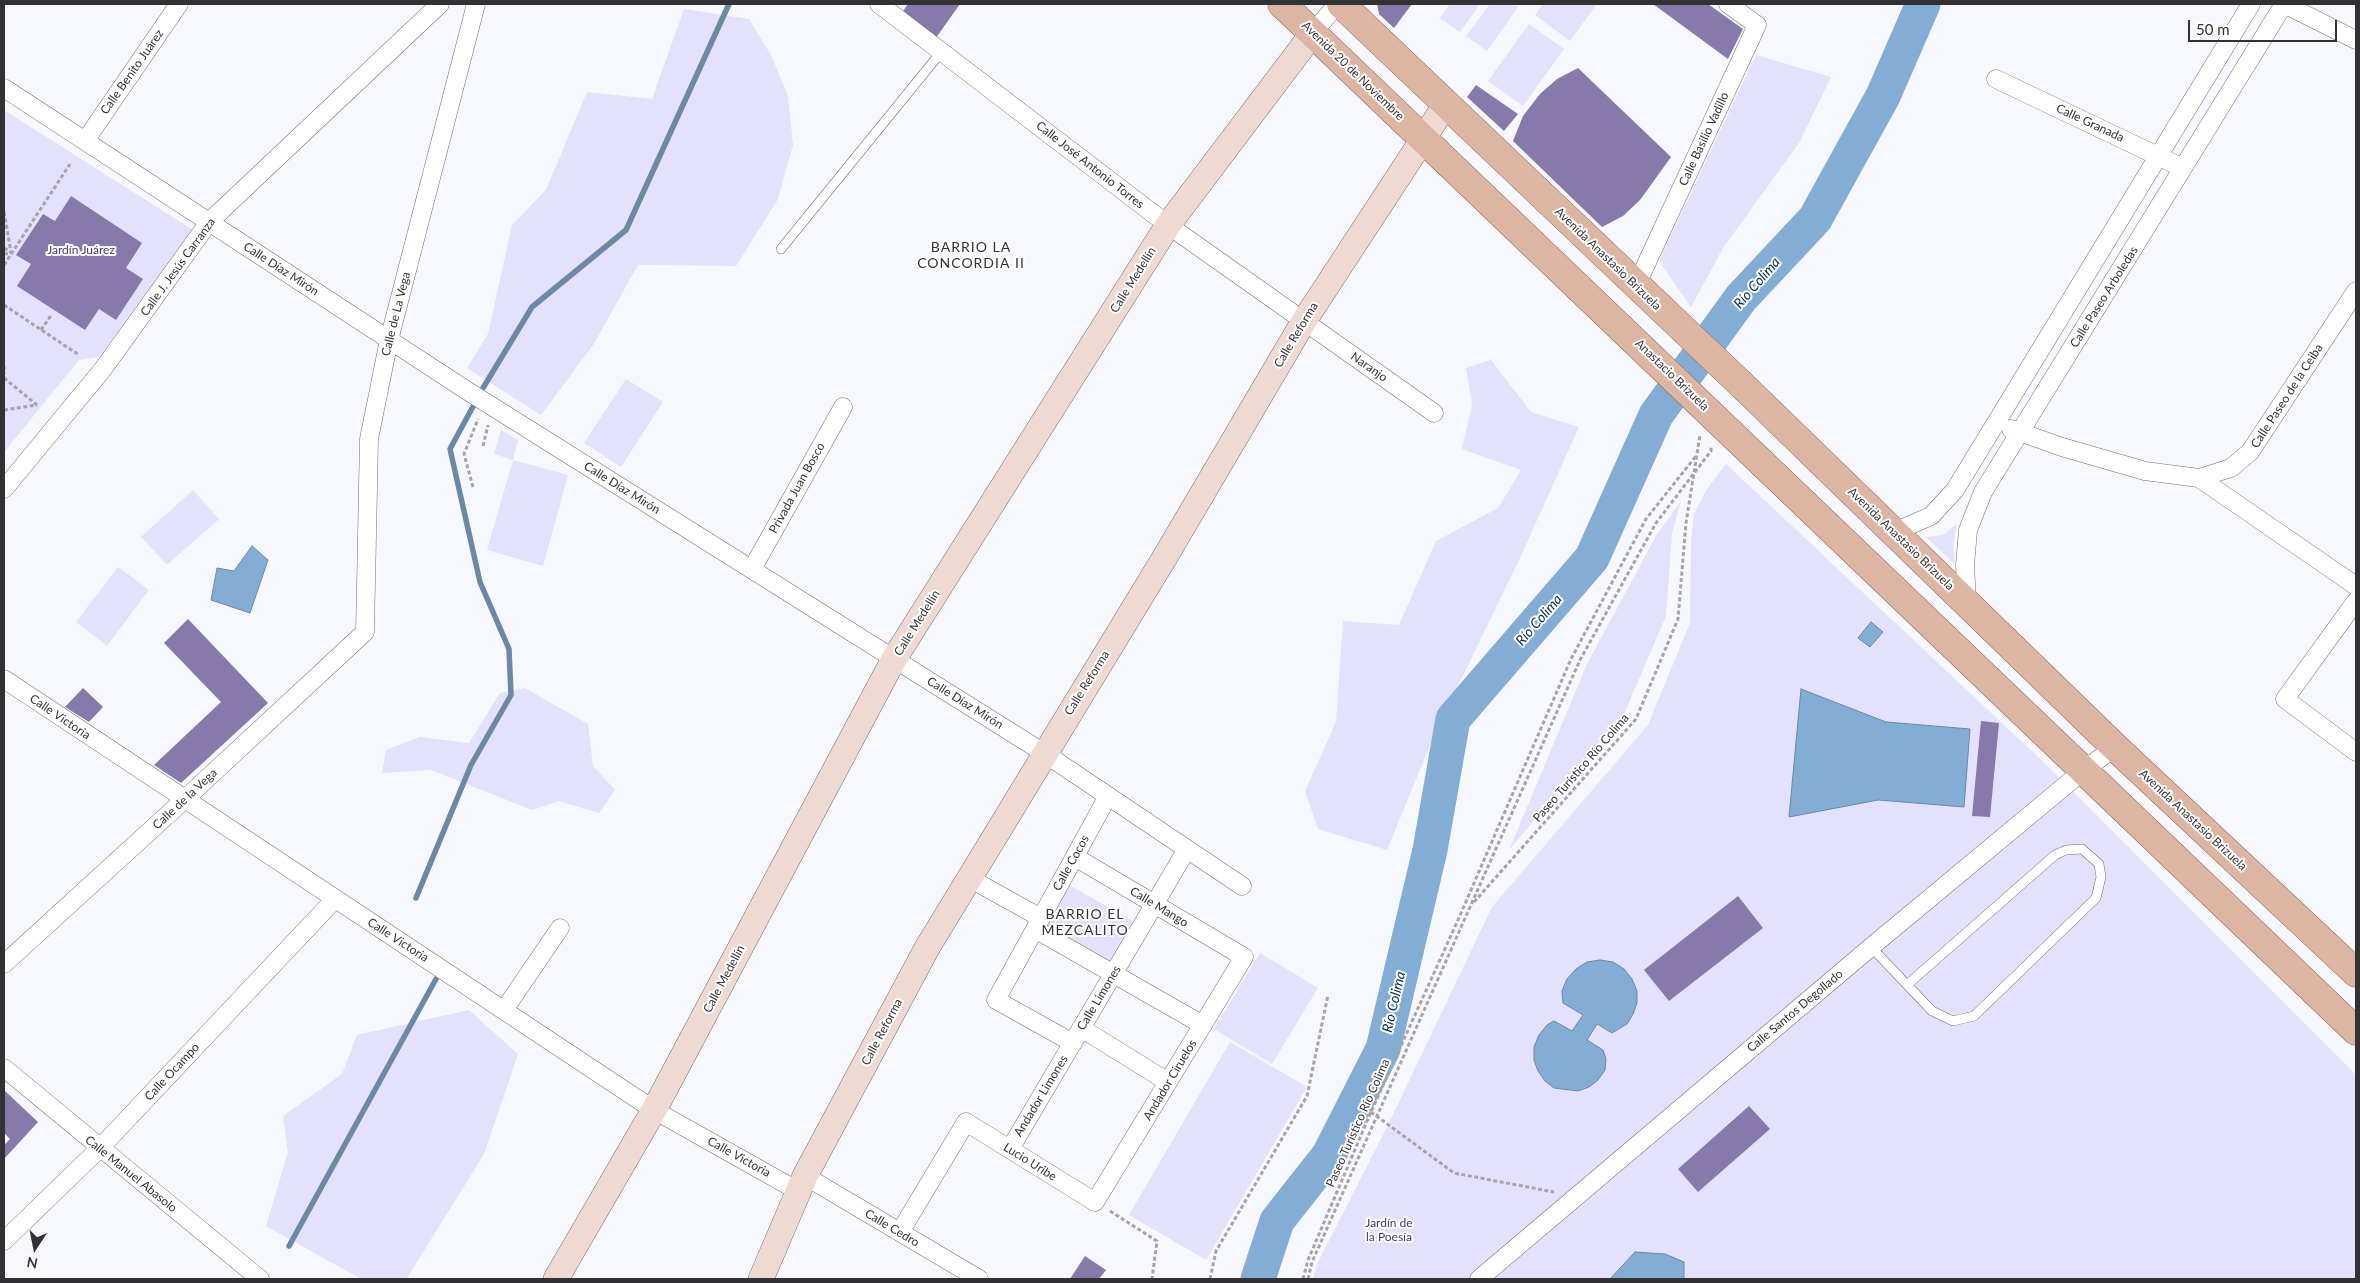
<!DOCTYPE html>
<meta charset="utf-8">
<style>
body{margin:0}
#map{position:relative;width:2360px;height:1283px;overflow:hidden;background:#f7f7fe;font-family:Lato,sans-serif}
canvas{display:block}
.frame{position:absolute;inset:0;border:5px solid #323235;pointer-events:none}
.north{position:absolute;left:10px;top:1223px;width:50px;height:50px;-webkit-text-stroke:4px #fff;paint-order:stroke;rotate:191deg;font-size:14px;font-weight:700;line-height:20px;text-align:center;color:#323235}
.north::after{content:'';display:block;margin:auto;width:18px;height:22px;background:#323235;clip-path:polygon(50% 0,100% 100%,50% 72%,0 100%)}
.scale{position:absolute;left:2188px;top:20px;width:149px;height:22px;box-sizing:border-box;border:2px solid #323235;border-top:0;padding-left:6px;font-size:15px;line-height:18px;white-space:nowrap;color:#323235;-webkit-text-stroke:4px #fff;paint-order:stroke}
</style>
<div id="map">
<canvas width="2360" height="1283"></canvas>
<div class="frame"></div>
<div class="north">N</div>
<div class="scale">50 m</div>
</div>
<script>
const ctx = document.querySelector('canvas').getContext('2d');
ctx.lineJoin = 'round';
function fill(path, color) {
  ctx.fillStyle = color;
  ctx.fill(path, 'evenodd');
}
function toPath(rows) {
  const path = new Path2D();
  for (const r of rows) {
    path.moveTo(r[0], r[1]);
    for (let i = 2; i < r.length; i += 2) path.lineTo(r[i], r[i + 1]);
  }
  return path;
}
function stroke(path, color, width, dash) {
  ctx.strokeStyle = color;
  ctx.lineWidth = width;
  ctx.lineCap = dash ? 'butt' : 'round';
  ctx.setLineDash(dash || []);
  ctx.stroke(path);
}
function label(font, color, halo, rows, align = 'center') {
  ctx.font = font + ' Lato,sans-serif';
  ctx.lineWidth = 4;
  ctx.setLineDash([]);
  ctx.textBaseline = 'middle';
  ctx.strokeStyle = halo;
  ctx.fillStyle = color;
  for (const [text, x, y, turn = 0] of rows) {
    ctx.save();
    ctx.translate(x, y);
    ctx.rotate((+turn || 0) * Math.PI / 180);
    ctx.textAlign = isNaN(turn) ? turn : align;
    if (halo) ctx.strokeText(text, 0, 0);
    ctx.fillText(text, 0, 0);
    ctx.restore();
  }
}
const green = toPath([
 [1450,4,1480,4,1460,32,1440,18],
 [1490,4,1513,4,1518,7,1487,51,1466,36],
 [1543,4,1597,4,1570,41,1535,15],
 [684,9,749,19,771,55,788,96,793,145,778,199,736,266,638,265,593,345,541,415,467,368,488,334,512,225,546,190,587,92,652,99],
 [1529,24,1564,49,1523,106,1488,81],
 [1756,55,1831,77,1799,143,1723,248,1691,307,1659,261],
 [4,110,193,230,99,357,79,360,4,452],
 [1491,360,1531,412,1579,427,1520,558,1435,733,1387,850,1318,829,1305,791,1336,722,1343,621,1399,625,1436,541,1498,508,1521,470,1462,449,1472,405,1466,368],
 [626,379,663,402,621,467,584,443],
 [501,430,518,440,513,460,568,475,543,566,487,550,513,460,494,454],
 [1726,464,2036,755,2356,1075,2356,1279,1313,1279,1317,1264,1388,1125,1492,907,1648,725,1690,623,1691,542,1694,514,1707,489],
 [193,490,219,519,167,565,141,537],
 [1681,501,1672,533,1666,616,1624,714,1509,850,1588,662,1656,536],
 [1957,523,1953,547,1955,564,1926,537,1944,535],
 [118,567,149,590,107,646,76,622],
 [525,688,588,724,593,766,615,790,599,813,559,801,532,810,431,770,382,773,386,750,420,737,469,743,500,693],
 [1067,884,1137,923,1112,967,1042,927],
 [1260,953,1318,988,1272,1064,1214,1029],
 [469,1010,518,1054,484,1154,407,1278,361,1279,266,1226,288,1152,283,1116,342,1074,357,1035],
 [1230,1042,1307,1087,1206,1260,1129,1215]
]);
const water = toPath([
 [252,546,268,560,250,613,211,600,217,568,234,571,252,546],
 [1871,622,1883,632,1870,647,1858,638,1871,622],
 [1801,689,1886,722,1970,729,1964,807,1878,800,1789,817,1801,689],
 [1600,960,1613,962,1624,969,1632,979,1637,991,1637,1003,1633,1014,1627,1024,1612,1033,1597,1024,1587,1040,1603,1050,1606,1059,1605,1070,1598,1080,1589,1087,1578,1091,1554,1088,1545,1081,1538,1071,1534,1060,1534,1047,1539,1035,1547,1025,1554,1021,1572,1031,1583,1015,1563,1003,1562,991,1567,979,1576,969,1587,962,1600,960],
 [1635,1252,1665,1254,1684,1262,1684,1279,1610,1279,1635,1252]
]);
const stream = toPath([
 [416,898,471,765,511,695,509,649,480,582,450,449,483,388,532,307,626,230,729,4],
 [289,1246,436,979]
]);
const river = toPath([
 [1258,1279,1277,1221,1329,1155,1383,1049,1430,850,1453,719,1592,558,1656,415,1741,298,1815,219,1883,96,1923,4]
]);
const building = toPath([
 [908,4,960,4,933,42,899,17],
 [1377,4,1412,4,1394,28,1379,14],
 [1653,4,1708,4,1743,29,1728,59],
 [1578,68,1671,157,1640,200,1623,216,1602,227,1513,141,1523,116,1540,94,1557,79],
 [1476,85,1518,114,1504,131,1467,97],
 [71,196,142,243,126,268,143,279,116,320,99,309,85,330,17,286,31,264,16,255,43,214,55,221],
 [188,619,268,703,181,783,154,765,221,702,164,643],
 [83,688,103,707,89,722,65,707],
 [1981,721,1999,723,1990,817,1972,816],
 [1738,896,1763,928,1669,1001,1644,970],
 [4,1090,38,1122,4,1159,4,1145,10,1139,4,1133],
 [1749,1106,1770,1129,1698,1192,1678,1169],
 [1085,1256,1106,1270,1099,1279,1070,1279]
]);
const path = toPath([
 [4,212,11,252],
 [4,248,12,253],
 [4,254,11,253],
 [4,265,70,164],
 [4,305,79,355],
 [41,330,52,314],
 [4,366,4,374],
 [4,378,37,405],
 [4,410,37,405],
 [483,446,488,425],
 [473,487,464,454,478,419],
 [1474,902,1636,719,1678,619,1686,523,1700,435],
 [1371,1112,1454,1173,1554,1192],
 [1110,1211,1157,1241,1152,1279],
 [1210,1279,1216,1251,1307,1096,1328,995],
 [1303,1279,1308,1260,1371,1112,1458,920,1571,659,1646,519,1696,456],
 [1308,1279,1312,1262,1580,660,1656,523,1711,451,1711,446]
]);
const lane = toPath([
 [781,249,942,51],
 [1871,947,1932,1011,1953,1021,1974,1016,2096,898,2101,877,2099,864,2082,849,2066,850,2055,855,1908,984]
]);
const street = toPath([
 [879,4,1168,225,1434,413],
 [2284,4,2356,40],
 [1313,33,1337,4],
 [1996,79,2183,168],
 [4,88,466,390,1044,753,1242,886],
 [85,141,179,4],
 [1636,286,1757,25,1728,4],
 [2011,429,2062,447,2145,471,2199,478,2231,468,2250,452,2356,291],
 [2199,478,2356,586],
 [4,489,103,369,209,222,440,4],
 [1894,532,1931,516,1955,490,2251,4],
 [752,569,843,407],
 [2356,601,2285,699,2356,752],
 [1967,604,1965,565,1968,530,1983,492,2284,4],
 [4,679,654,1110,798,1191],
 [969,878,1041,918],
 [1035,929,1203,1025],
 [4,964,185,799,365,632,369,439,389,340,476,4],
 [504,1010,560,928],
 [1081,1028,1168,1082],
 [1073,1043,996,1000,1108,796],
 [4,1068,260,1279],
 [1010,1149,1187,849],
 [805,1176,979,1279],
 [900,1232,966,1122,1095,1202,1244,957,1075,857],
 [4,1241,100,1148,335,899],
 [1479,1279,1871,947,2084,770,2115,747]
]);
const secondary = toPath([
 [556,1279,654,1110,894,659,1168,225,1313,33],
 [761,1279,805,1176,927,948,1165,557,1304,321,1446,104]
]);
const primary = toPath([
 [1282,4,2356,1031],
 [1341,4,1743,386,2115,747,2356,973]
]);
const streetNames = [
 ["Avenida 20 de Noviembre",1353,71,44],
 ["Calle Benito Juárez",132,72,-55],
 ["Calle Granada",2090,123,25],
 ["Calle Basilio Vadillo",1704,139,-65],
 ["Calle José Antonio Torres",1090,165,38],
 ["Avenida Anastasio Brizuela",1608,259,44],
 ["Calle J. Jesús Carranza",178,267,-54],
 ["Calle Díaz Mirón",281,269,33],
 ["Calle Medellín",1133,280,-58],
 ["Calle Paseo Arboledas",2104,297,-58],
 ["Calle de La Vega",396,314,-76],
 ["Calle Reforma",1296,335,-59],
 ["Naranjo",1369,367,35],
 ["Anastacio Brizuela",1672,375,44],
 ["Calle Paseo de la Ceiba",2287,396,-57],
 ["Calle Díaz Mirón",622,488,32],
 ["Privada Juan Bosco",797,488,-61],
 ["Avenida Anastasio Brizuela",1901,539,44],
 ["Calle Medellín",917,623,-58],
 ["Calle Reforma",1087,683,-58],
 ["Calle Díaz Mirón",965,703,32],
 ["Calle Victoria",60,717,34],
 ["Paseo Turístico Río Colima",1581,768,-49],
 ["Calle de la Vega",185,799,-43],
 ["Avenida Anastasio Brizuela",2193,820,43],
 ["Calle Cocos",1071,863,-61],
 ["Calle Mango",1159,907,31],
 ["Calle Victoria",398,940,33],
 ["Calle Medellín",724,979,-62],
 ["Calle Limones",1099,998,-59],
 ["Calle Santos Degollado",1795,1011,-40],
 ["Calle Reforma",882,1032,-62],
 ["Calle Ocampo",172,1072,-47],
 ["Andador Ciruelos",1170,1080,-59],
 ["Andador Limones",1041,1096,-59],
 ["Paseo Turístico Río Colima",1358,1123,-66],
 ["Calle Victoria",739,1157,29],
 ["Lucio Uribe",1030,1162,32],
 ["Calle Manuel Abasolo",131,1174,39],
 ["Calle Cedro",892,1228,31]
];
const parkNames = [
 ["Jardín Juárez",81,250],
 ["Jardín de",1389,1223],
 ["la Poesía",1389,1237]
];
const neighbourhoodNames = [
 ["BARRIO LA",971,247],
 ["CONCORDIA II",971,263],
 ["BARRIO EL",1085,914],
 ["MEZCALITO",1085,930]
];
const waterNames = [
 ["Río Colima",1757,283,-49],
 ["Río Colima",1539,620,-49],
 ["Río Colima",1394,1002,-77]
];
fill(green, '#e3e1fc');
fill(water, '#84add6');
stroke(water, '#6b88a6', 1);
stroke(stream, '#6b88a6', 5.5);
stroke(river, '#84add6', 35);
fill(building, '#8779a9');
stroke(lane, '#6f6f75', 10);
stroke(street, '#6f6f75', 19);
stroke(secondary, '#6f6f75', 26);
stroke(primary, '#926755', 29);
stroke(path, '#a4a4a9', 3, [4, 2.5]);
stroke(lane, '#fff', 9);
stroke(street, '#fff', 18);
stroke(secondary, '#eedad1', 25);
stroke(primary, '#ddb5a3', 28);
label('12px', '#323235', '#fff', streetNames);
label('12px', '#443979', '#fff', parkNames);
ctx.letterSpacing = '1px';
label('14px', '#323235', '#fff', neighbourhoodNames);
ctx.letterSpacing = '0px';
label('italic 14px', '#002d52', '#fff', waterNames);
</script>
